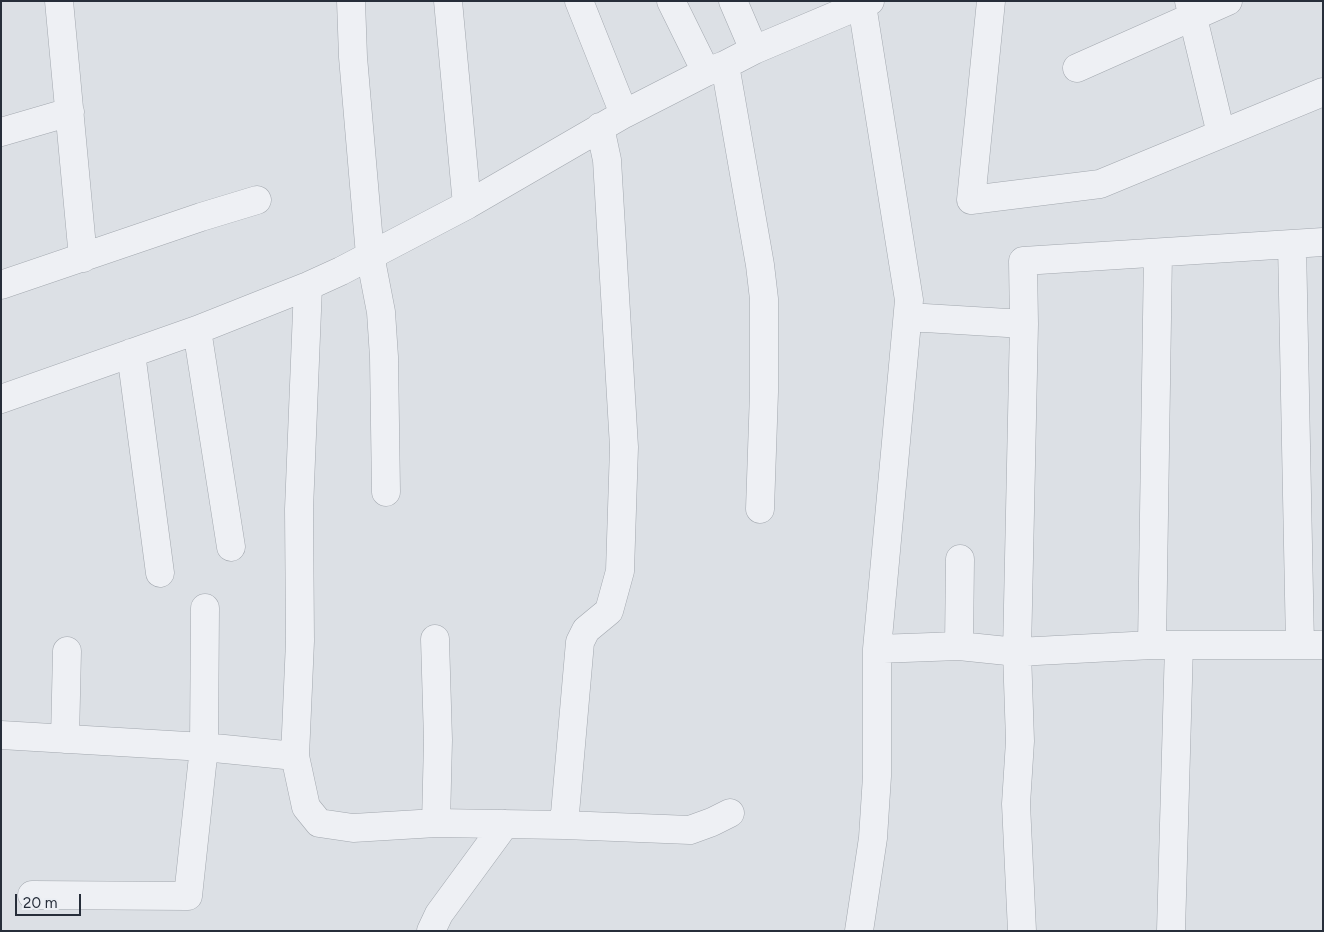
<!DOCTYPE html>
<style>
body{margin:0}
#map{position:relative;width:1324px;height:932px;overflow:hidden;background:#dce0e5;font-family:Figtree,sans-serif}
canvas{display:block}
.frame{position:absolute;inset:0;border:2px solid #272e3a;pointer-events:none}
.scale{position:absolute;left:15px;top:894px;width:66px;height:22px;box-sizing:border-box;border:2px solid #272e3a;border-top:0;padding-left:6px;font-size:15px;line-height:18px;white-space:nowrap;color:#272e3a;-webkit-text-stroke:4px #ebeef3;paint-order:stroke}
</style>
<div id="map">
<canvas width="1324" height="932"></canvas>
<div class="frame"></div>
<div class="scale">20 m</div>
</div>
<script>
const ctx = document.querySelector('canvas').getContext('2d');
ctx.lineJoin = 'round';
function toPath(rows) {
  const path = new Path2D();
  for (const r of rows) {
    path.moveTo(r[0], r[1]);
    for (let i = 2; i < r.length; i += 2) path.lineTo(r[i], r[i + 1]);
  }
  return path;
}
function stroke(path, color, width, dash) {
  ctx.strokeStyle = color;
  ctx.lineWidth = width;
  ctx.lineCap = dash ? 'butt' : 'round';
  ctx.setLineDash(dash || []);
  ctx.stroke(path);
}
const minor = toPath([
 [59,1,83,258],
 [351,1,353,57,370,255,381,312,384,357,386,492],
 [448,1,467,205],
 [579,1,624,114],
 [671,1,706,72],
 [733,1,754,50],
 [991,1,971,200,1100,184,1323,92],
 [1189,1,1221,134],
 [862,5,909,300,877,649],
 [725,65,760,265,764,299,764,392,760,509],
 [1077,68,1228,1],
 [1,132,70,112],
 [1292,244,1300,645],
 [1,285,201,217,257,200],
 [308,286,299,509,300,641,295,756,306,807,319,823,353,828,436,823,564,825,690,830,712,822,730,813],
 [908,317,1024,324],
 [197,330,231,547],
 [131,353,160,573],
 [1,399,197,330,308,286,341,271,467,205,624,114,706,72,725,65,754,50,870,1],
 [435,639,438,740,436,823],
 [1152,645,1158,253],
 [959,646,960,559],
 [1,735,204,747,295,756],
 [65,739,67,651],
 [564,825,580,642,586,630,609,611,620,571,624,447,607,160,600,127],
 [32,895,188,896,204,747,205,608],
 [431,931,439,914,505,824],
 [859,931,873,838,877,776,877,649,959,646,1017,652,1152,645,1323,645],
 [1022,931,1016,804,1020,741,1017,652,1024,324,1023,261,1323,242],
 [1171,931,1179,645]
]);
stroke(minor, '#a2a7ae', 29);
stroke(minor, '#eef0f4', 28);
</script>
